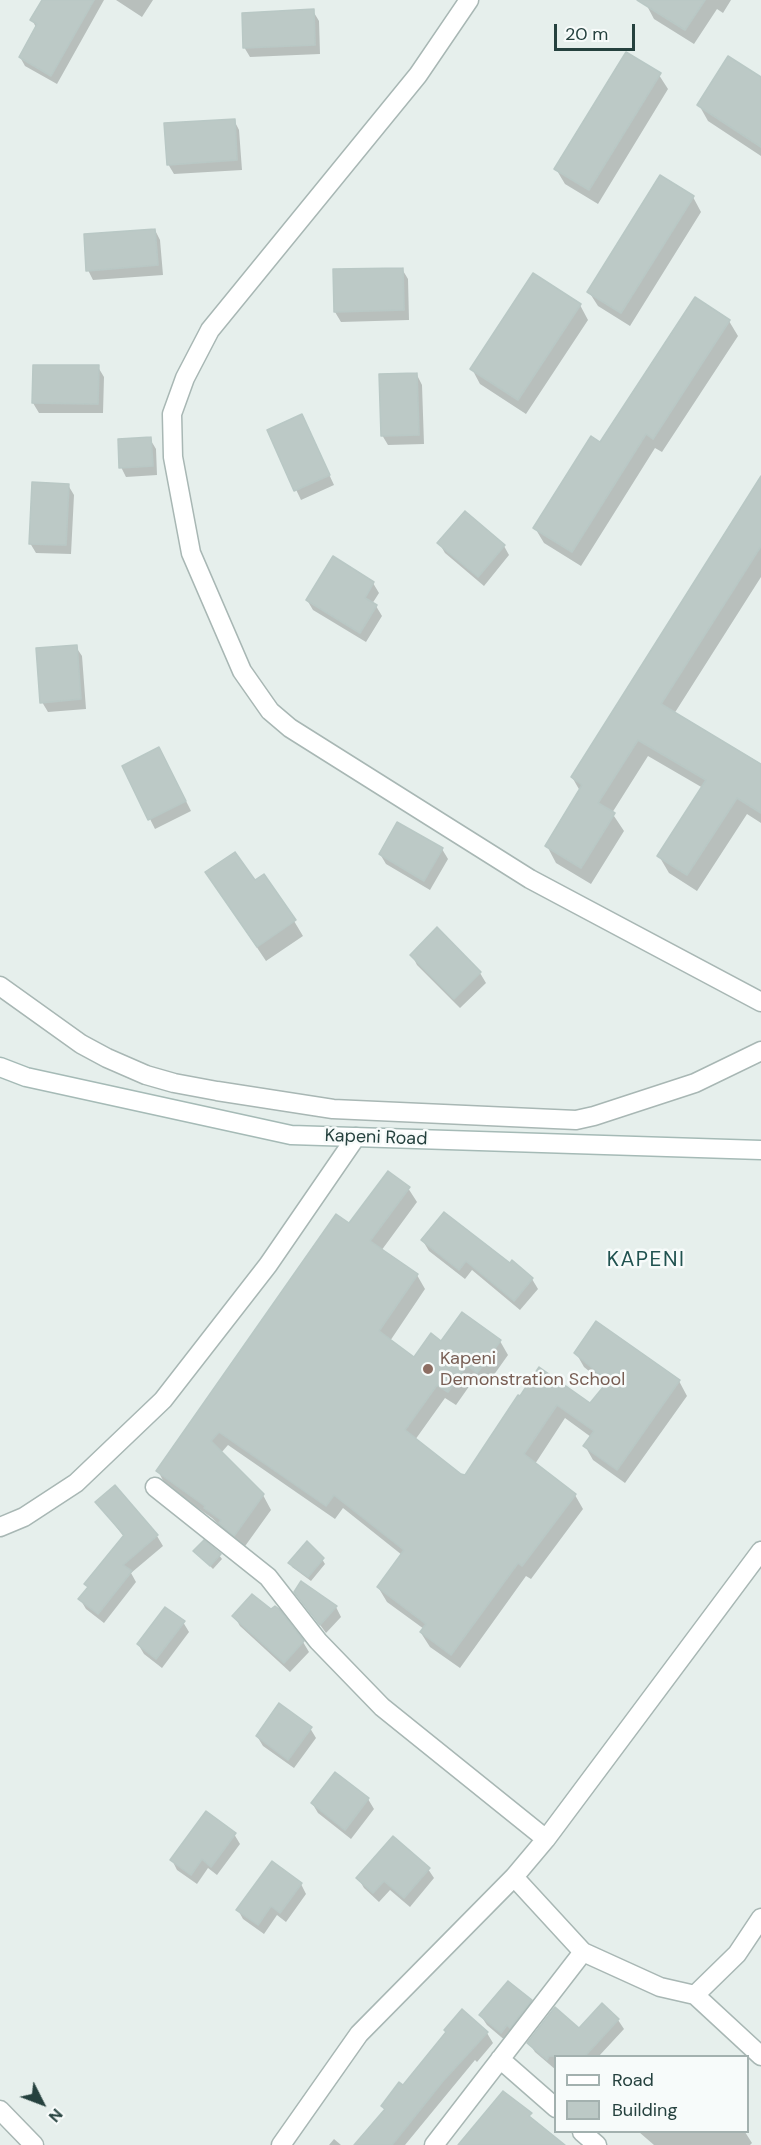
<!DOCTYPE html>
<style>
body{margin:0}
#map{position:relative;width:761px;height:2145px;overflow:hidden;background:#e6efec;font-family:"DM Sans",sans-serif}
canvas{display:block}
.legend{position:absolute;left:554px;top:2055px;width:195px;height:78px;box-sizing:border-box;background:#f7fbfa;border:2px solid #a3b1af;margin:0;padding:8px 10px;list-style:none;font-size:18px;color:#25413e}
.legend li{display:flex;align-items:center;gap:12px;height:30px}
.legend b{width:30px;border:2px solid #a3b1af}
.north{position:absolute;left:12px;top:2073px;width:60px;height:60px;-webkit-text-stroke:4px #f7fbfa;paint-order:stroke;rotate:132deg;font-size:16px;font-weight:700;line-height:24px;text-align:center;color:#25413e}
.north::after{content:'';display:block;margin:auto;width:21px;height:27px;background:#25413e;clip-path:polygon(50% 0,100% 100%,50% 72%,0 100%)}
.scale{position:absolute;left:554px;top:24px;width:81px;height:27px;box-sizing:border-box;border:3px solid #25413e;border-top:0;padding-left:8px;font-size:18px;line-height:21px;white-space:nowrap;color:#25413e;-webkit-text-stroke:4px #f7fbfa;paint-order:stroke}
</style>
<div id="map">
<canvas width="761" height="2145"></canvas>
<ul class="legend">
<li><b style="height:8px;background:#fff"></b>Road</li>
<li><b style="height:16px;background:#bcc9c6"></b>Building</li>
</ul>
<div class="north">N</div>
<div class="scale">20 m</div>
</div>
<script>
const ctx = document.querySelector('canvas').getContext('2d');
ctx.lineJoin = 'round';
function fill(path, color) {
  ctx.fillStyle = color;
  ctx.fill(path, 'evenodd');
}
function toPath(rows) {
  const path = new Path2D();
  for (const r of rows) {
    path.moveTo(r[0], r[1]);
    for (let i = 2; i < r.length; i += 2) path.lineTo(r[i], r[i + 1]);
  }
  return path;
}
function stroke(path, color, width, dash) {
  ctx.strokeStyle = color;
  ctx.lineWidth = width;
  ctx.lineCap = dash ? 'butt' : 'round';
  ctx.setLineDash(dash || []);
  ctx.stroke(path);
}
function label(font, color, halo, rows, align = 'center') {
  ctx.font = font + ' "DM Sans",sans-serif';
  ctx.lineWidth = 5;
  ctx.setLineDash([]);
  ctx.textBaseline = 'middle';
  ctx.strokeStyle = halo;
  ctx.fillStyle = color;
  for (const [text, x, y, turn = 0] of rows) {
    ctx.save();
    ctx.translate(x, y);
    ctx.rotate((+turn || 0) * Math.PI / 180);
    ctx.textAlign = isNaN(turn) ? turn : align;
    if (halo) ctx.strokeText(text, 0, 0);
    ctx.fillText(text, 0, 0);
    ctx.restore();
  }
}
const shadow = toPath([
 [43,0,104,0,57,84,25,66,20,57,37,29,32,20],
 [116,0,153,0,142,17],
 [649,0,731,0,723,13,717,9,694,44,654,19,646,4],
 [313,11,319,21,320,54,250,57,244,47],
 [659,75,668,89,598,204,565,184,556,169],
 [761,79,761,156,708,121,699,105],
 [234,120,239,130,242,170,174,174,168,164],
 [693,197,701,212,630,326,598,306,589,292],
 [155,230,160,240,163,275,93,280,88,270],
 [402,269,408,279,409,320,341,322,335,312],
 [580,305,588,320,526,414,480,384,472,369],
 [729,321,738,336,662,452,655,448,581,566,544,543,535,528,600,444],
 [98,367,104,377,103,413,39,413,33,403],
 [417,375,422,385,424,444,388,445,382,435],
 [302,416,334,485,301,500,268,431],
 [150,439,156,449,157,475,126,477,121,467],
 [761,480,761,577,674,714,761,766,761,823,747,814,697,891,669,873,659,856,703,788,648,756,612,813,624,831,591,884,556,863,547,846,580,791,572,777],
 [68,485,74,495,71,554,36,553,30,543],
 [439,543,504,546,509,555,484,586,445,553],
 [373,583,379,593,372,604,376,606,382,616,366,642,313,610,307,600],
 [76,647,82,656,86,709,48,712,42,702],
 [165,759,191,811,155,829,150,819],
 [442,849,448,859,430,890,386,864,380,854],
 [207,873,255,882,294,921,303,936,266,961],
 [441,933,480,973,486,983,460,1008,417,965,412,955],
 [408,1188,417,1202,381,1251,417,1275,425,1289,390,1341,415,1359,442,1343,500,1341,508,1355,486,1386,475,1378,456,1405,445,1398,415,1440,460,1475,466,1477,518,1397,591,1405,606,1385,584,1367,576,1353,679,1381,687,1396,625,1483,593,1460,585,1446,591,1437,565,1418,535,1464,575,1495,583,1509,531,1579,526,1576,460,1668,430,1647,421,1633,424,1629,387,1602,378,1587,402,1555,343,1508,335,1519,228,1445,221,1453,263,1495,271,1510,243,1549,229,1538,223,1529,212,1518,166,1486,158,1471,349,1225],
 [423,1241,510,1265,532,1279,538,1289,520,1310,472,1270,465,1279,429,1251],
 [115,1487,157,1536,163,1546,131,1573,136,1582,104,1623,86,1609,80,1599,89,1588,86,1584,124,1537,97,1502],
 [195,1551,219,1555,222,1559,213,1569],
 [322,1559,325,1564,311,1581,292,1567,290,1563],
 [296,1592,336,1607,341,1617,326,1633],
 [234,1616,303,1642,309,1652,290,1672,240,1626],
 [183,1622,189,1632,162,1668,144,1654,138,1644],
 [310,1728,316,1738,294,1768,263,1746,257,1736],
 [336,1774,368,1799,374,1809,351,1839,318,1813,312,1803],
 [234,1834,240,1844,217,1875,208,1868,197,1884,177,1870,172,1860],
 [428,1869,434,1878,410,1907,390,1890,379,1902,364,1888,358,1878],
 [301,1884,306,1894,286,1922,277,1915,264,1934,243,1919,238,1910],
 [531,2001,536,2011,507,2042,487,2025,481,2016],
 [462,2011,487,2033,493,2043,477,2062,475,2060,405,2145,356,2145,385,2111,382,2106,403,2087,447,2033],
 [618,2020,624,2029,599,2056,556,2056,556,2070,535,2052,529,2043],
 [639,2132,745,2132,752,2143,750,2145,654,2145],
 [334,2139,341,2145,329,2145]
]);
const building = toPath([
 [42,0,94,0,51,76,19,57,37,24,30,20,42,0],
 [637,0,705,0,685,30,637,0],
 [314,9,315,45,243,48,242,13,314,9],
 [626,52,661,73,589,190,554,169,626,52],
 [728,56,761,77,761,147,697,105,728,56],
 [235,119,237,160,167,165,164,123,235,119],
 [660,175,694,196,621,313,587,292,660,175],
 [155,229,158,265,86,271,84,234,155,229],
 [403,268,404,310,334,312,333,269,403,268],
 [533,273,581,304,518,400,470,369,533,273],
 [695,297,730,320,653,439,646,434,572,552,533,528,591,436,600,442,695,297],
 [33,365,99,365,98,404,32,403,33,365],
 [417,373,419,435,381,436,379,374,417,373],
 [302,414,330,475,294,491,267,430,302,414],
 [151,437,153,466,119,468,118,439,151,437],
 [761,476,761,546,661,704,761,764,761,813,737,798,687,875,657,856,706,780,638,740,598,803,615,813,581,868,545,846,582,785,571,777,761,476],
 [32,482,69,484,66,545,29,544,32,482],
 [465,511,505,545,478,577,437,543,465,511],
 [333,556,374,582,365,598,377,605,360,633,306,600,333,556],
 [77,645,81,699,40,703,36,648,77,645],
 [159,747,186,801,148,820,122,766,159,747],
 [397,822,443,848,424,881,379,854,397,822],
 [235,852,255,880,264,874,296,920,257,947,205,872,235,852],
 [437,927,481,972,454,999,410,955,437,927],
 [388,1171,410,1187,370,1241,418,1274,379,1331,414,1357,431,1333,441,1341,462,1312,501,1340,477,1373,467,1365,448,1392,437,1385,405,1430,461,1474,465,1475,518,1395,520,1396,539,1367,590,1403,608,1381,574,1353,596,1321,680,1380,617,1470,583,1446,594,1431,557,1405,524,1454,576,1494,522,1566,518,1563,451,1655,420,1632,426,1624,377,1587,404,1550,334,1495,326,1506,219,1432,211,1441,264,1494,234,1536,219,1523,221,1520,204,1508,205,1506,156,1471,336,1214,349,1223,388,1171],
 [444,1212,510,1263,512,1260,533,1278,514,1301,466,1261,459,1270,421,1240,444,1212],
 [115,1485,158,1535,123,1565,132,1571,98,1614,78,1599,88,1587,84,1584,124,1535,95,1502,115,1485],
 [204,1540,221,1554,210,1566,193,1551,204,1540],
 [307,1541,324,1558,308,1577,288,1563,307,1541],
 [301,1581,337,1606,320,1625,294,1592,301,1581],
 [252,1594,271,1609,275,1606,279,1609,304,1641,284,1663,232,1616,252,1594],
 [165,1607,185,1621,156,1659,137,1644,165,1607],
 [279,1703,312,1727,288,1760,256,1736,279,1703],
 [335,1772,369,1798,345,1830,311,1803,335,1772],
 [206,1811,236,1833,211,1867,202,1859,191,1875,170,1860,206,1811],
 [393,1836,430,1868,404,1898,384,1881,373,1893,356,1878,393,1836],
 [272,1861,302,1883,280,1913,271,1906,258,1925,236,1910,272,1861],
 [508,1981,532,2000,510,2028,507,2025,501,2033,479,2015,508,1981],
 [602,2003,619,2019,585,2056,549,2056,547,2060,527,2043,555,2007,579,2028,602,2003],
 [462,2009,488,2032,443,2081,392,2145,354,2145,385,2109,381,2106,399,2082,403,2085,446,2032,444,2030,462,2009],
 [503,2091,532,2113,529,2116,565,2145,458,2145,503,2091]
]);
const minor = toPath([
 [469,0,418,75,210,330,185,378,172,414,173,457,191,553,242,671,270,711,290,728,530,879,761,1002],
 [0,986,81,1044,107,1058,146,1075,174,1083,217,1091,333,1109,576,1120,594,1116,695,1083,761,1051],
 [155,1487,268,1577,318,1641,382,1707,546,1839],
 [0,1527,24,1517,76,1483,163,1400,268,1265,356,1137],
 [514,1877,583,1952,660,1987,695,1995,761,2056],
 [695,1995,737,1954,761,1918],
 [500,2059,556,2108],
 [0,2110,34,2145],
 [582,2132,597,2145],
 [281,2145,359,2034,514,1877,546,1839,761,1551],
 [434,2145,583,1952]
]);
const secondary = toPath([
 [0,1067,26,1077,291,1135,761,1150]
]);
const markers = [
 [428,1369,6,"#8d6e63"]
];
const streetNames = [
 ["Kapeni Road",376,1138,2]
];
const educationNames = [
 ["Kapeni",440,1359],
 ["Demonstration School",440,1380]
];
const quarterNames = [
 ["KAPENI",646,1260]
];
fill(shadow, '#0003');
fill(building, '#bcc9c6');
stroke(building, '#b9c8c5', 1.5);
stroke(minor, '#a8b7b4', 21);
stroke(secondary, '#a5bab6', 21);
stroke(minor, '#fff', 18);
stroke(secondary, '#fff', 18);
for (const [x, y, r, color] of markers) {
  const dot = new Path2D();
  dot.arc(x, y, r, 0, 2 * Math.PI);
  ctx.fillStyle = color;
  ctx.fill(dot);
  stroke(dot, '#f7fbfa', 2);
}
label('18px', '#25413e', '#f7fbfa', streetNames);
label('18px', '#785e54', '#f7fbfa', educationNames, 'left');
ctx.letterSpacing = '1.5px';
label('21px', '#215350', '#f7fbfa', quarterNames);
ctx.letterSpacing = '0px';
</script>
